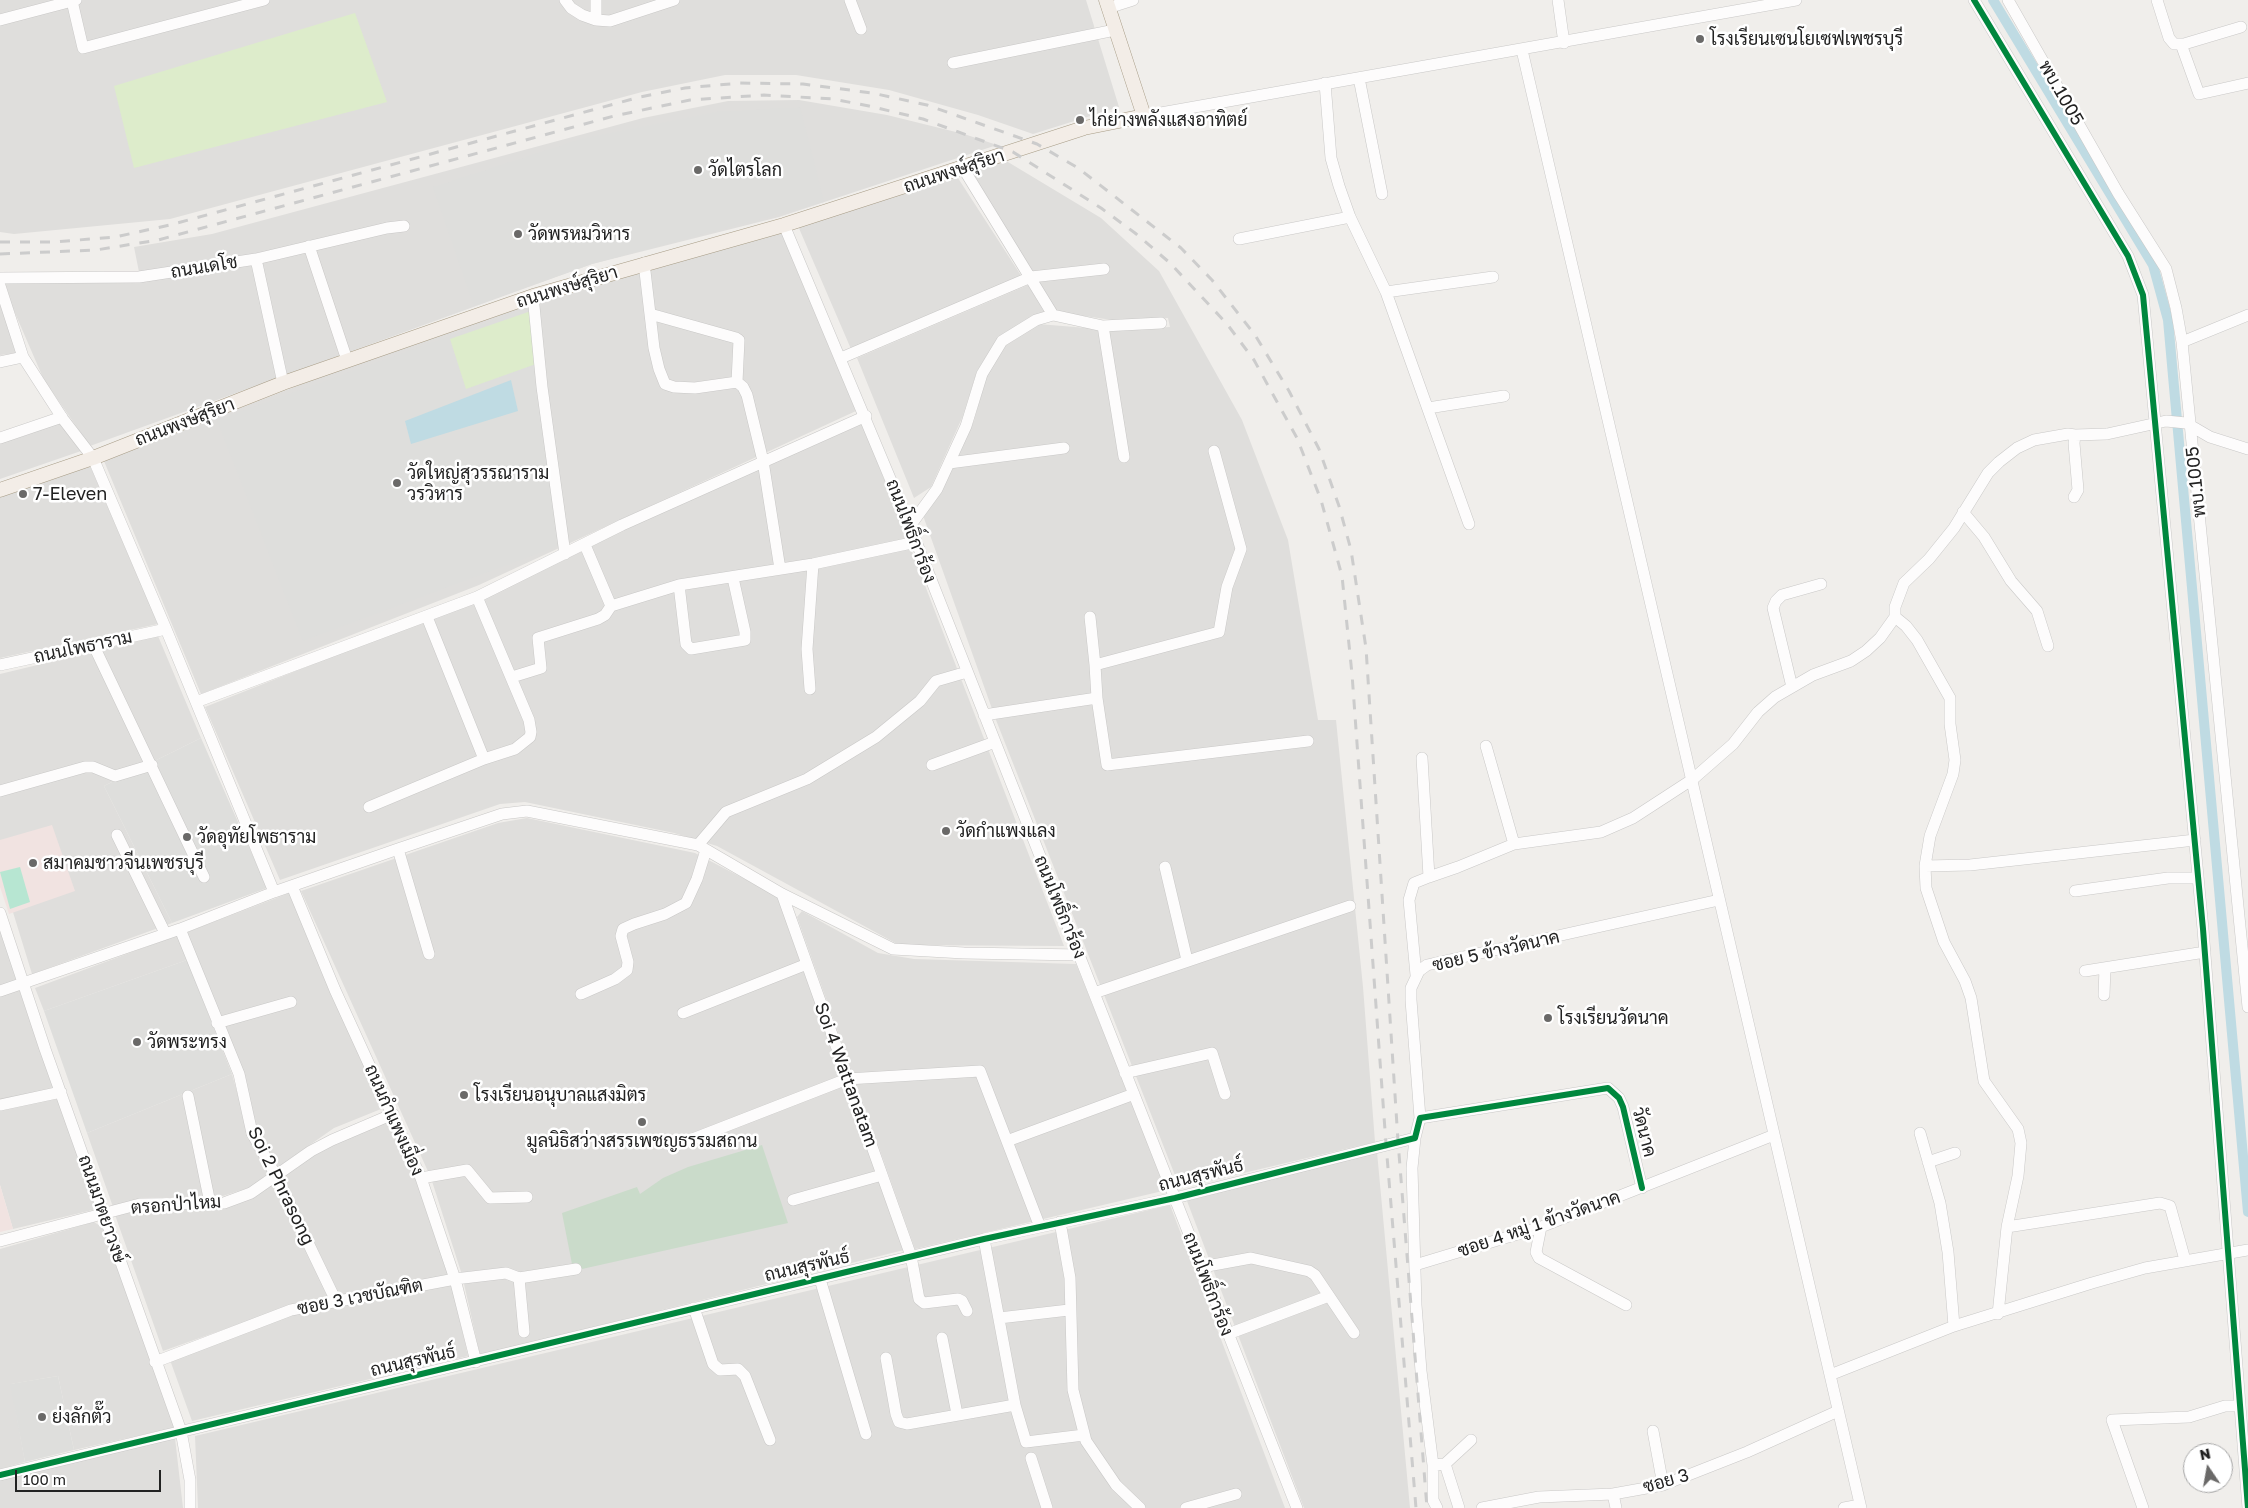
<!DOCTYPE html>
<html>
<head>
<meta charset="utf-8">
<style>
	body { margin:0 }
	#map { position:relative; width:2248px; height:1508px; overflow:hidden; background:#f0eeeb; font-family:"Golos Text",sans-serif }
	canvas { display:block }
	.north { position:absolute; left:2183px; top:1443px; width:50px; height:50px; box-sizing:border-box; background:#fff; border:1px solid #a7a7a7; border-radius:50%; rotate:348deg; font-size:14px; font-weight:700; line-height:20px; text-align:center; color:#222 }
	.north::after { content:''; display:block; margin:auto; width:18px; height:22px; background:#6a6968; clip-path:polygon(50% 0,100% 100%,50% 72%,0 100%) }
	.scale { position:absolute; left:15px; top:1470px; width:146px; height:22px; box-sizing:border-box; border:2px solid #222; border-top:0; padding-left:6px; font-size:15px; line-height:18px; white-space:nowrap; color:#222; -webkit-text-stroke:4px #fff; paint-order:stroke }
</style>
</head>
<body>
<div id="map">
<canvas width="2248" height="1508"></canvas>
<div class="north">N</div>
<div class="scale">100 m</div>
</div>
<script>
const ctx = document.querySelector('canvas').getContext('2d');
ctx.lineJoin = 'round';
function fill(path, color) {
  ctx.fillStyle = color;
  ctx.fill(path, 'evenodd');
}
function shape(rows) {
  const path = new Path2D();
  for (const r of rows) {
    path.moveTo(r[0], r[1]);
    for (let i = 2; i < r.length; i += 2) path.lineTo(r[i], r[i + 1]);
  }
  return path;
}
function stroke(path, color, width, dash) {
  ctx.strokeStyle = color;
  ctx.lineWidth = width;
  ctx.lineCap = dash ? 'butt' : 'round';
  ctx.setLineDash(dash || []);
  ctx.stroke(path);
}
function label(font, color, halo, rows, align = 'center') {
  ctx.font = font + ' "Golos Text",Sarabun,sans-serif';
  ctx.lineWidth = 5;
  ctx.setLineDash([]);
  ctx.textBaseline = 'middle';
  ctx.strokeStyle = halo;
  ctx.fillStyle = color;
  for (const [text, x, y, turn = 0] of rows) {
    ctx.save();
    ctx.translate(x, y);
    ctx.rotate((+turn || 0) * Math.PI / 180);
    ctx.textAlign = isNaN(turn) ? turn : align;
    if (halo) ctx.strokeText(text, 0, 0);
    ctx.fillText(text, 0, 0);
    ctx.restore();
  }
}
const residential = shape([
	[0,0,1086,0,1119,107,1033,134,978,115,889,90,796,75,725,75,642,92,170,219,14,234,0,232],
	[799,100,887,115,964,134,997,145,779,217,592,264,90,446,44,380,2,283,141,282,134,247,212,234,643,118,728,101],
	[1003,159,1101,218,1159,271,1242,420,1288,540,1318,720,1336,720,1363,987,1375,1142,1180,1188,996,720,920,507,959,452,974,421,987,374,1006,344,1038,324,1112,330,1170,327,1168,318,1112,320,1057,312,969,169],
	[956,175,1022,277,851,349,798,226],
	[781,231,856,411,479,585,201,694,104,461,320,377,540,299],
	[1028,285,1044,312,998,339,977,371,962,418,931,487,914,498,857,358],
	[0,302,17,353,0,355],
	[61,422,81,451,0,479,0,440],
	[862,422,1064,946,899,945,717,846,674,833,525,802,500,804,280,880,205,707,425,620],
	[90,466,158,624,0,658,0,497],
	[158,636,201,738,104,786,172,923,32,974,0,870,0,674],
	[527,818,695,853,779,897,904,1250,480,1355,462,1275,431,1178,301,891,498,823],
	[292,892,386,1107,334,1128,277,1168,256,1131,185,933],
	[802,911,878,953,914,959,1076,964,1167,1190,915,1249,797,917],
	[0,921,97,1209,13,1229,0,1185],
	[178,935,187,960,44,1011,35,988],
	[232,1074,249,1135,270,1172,251,1187,223,1196,140,1198,113,1207,87,1133],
	[389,1118,419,1185,449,1275,337,1296,281,1178,313,1155],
	[1377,1152,1410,1508,1304,1508,1187,1201],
	[276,1181,330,1298,290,1306,163,1351,114,1212,140,1206,224,1205],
	[1170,1205,1285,1508,198,1508,195,1436],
	[94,1222,105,1229,177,1427,74,1450,58,1376,11,1384,25,1462,0,1469,0,1249],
	[451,1283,468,1356,192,1421,170,1360,292,1315],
	[175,1438,183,1508,0,1508,0,1480]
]);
const commercial = shape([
	[52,825,75,891,9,914,0,887,0,840],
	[0,1185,13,1229,0,1232]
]);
const religious = shape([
	[800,107,824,202,592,264,474,306,433,187,581,139,716,112],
	[533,306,561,545,303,641,217,420],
	[201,738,267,888,172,923,104,786],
	[187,960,232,1074,87,1133,44,1011],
	[58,1376,74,1450,25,1462,10,1384]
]);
const grass = shape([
	[355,13,387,102,134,168,114,86],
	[531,311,536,364,466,389,450,339]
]);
const cemetery = shape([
	[762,1145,788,1223,582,1269,572,1264,562,1213,637,1187,640,1194,663,1178,688,1167]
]);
const pitch = shape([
	[20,867,30,902,10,909,0,872]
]);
const water = shape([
	[511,380,518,411,411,444,405,421]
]);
const canal = shape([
	[1993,0,2153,265,2168,320,2248,1212]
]);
const minor = shape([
	[565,0,571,8,582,15,596,20,610,21,674,0],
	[596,0,596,20],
	[850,0,861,29],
	[1558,0,1564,43],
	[1974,0,2128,256,2143,295,2203,929,2248,1508],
	[2008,0,2118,193,2166,269,2176,308,2182,342,2248,1007],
	[2157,0,2169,38,2174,44,2184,44,2241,27],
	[72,1,83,48,264,0],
	[1108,8,1133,0],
	[0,20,76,0],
	[2181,44,2199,94,2248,83],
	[1522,50,1861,1508],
	[953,63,1115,30],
	[1359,78,1382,194],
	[1325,83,1331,158,1339,186,1350,217,1386,292,1469,524],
	[1144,116,1796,0],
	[963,168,1053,315],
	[784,225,910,526,1297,1508],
	[1239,239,1350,217],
	[309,246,347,360],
	[256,259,283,383],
	[644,263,654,348,659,369,665,384,674,387,695,388,737,382,743,387,747,395,763,461,780,569],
	[0,278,139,277,256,259,387,228,404,226],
	[0,286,23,357,63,419,93,458,166,629,274,892],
	[1386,292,1493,277],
	[533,296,542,387,565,554],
	[650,314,736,338,739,340,737,382],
	[1103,326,1124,457],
	[2182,342,2248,315],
	[841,358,1031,277,1104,269],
	[0,362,23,357],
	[1428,408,1504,396],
	[0,438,62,417],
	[949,463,1064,448],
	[2074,497,2078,490,2074,443,2075,435,2107,434,2166,421,2186,423,2210,437,2248,449],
	[1963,512,1984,537,2011,581,2037,611,2048,646],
	[910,526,937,489,966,426,982,374,1002,341,1036,320,1053,315,1103,326,1161,323],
	[585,545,611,606,679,585,813,564,916,542],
	[679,585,686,644,691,649,745,640,745,632,733,578],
	[427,617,484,759],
	[1090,617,1095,665],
	[1895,617,1906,626,1917,640,1950,698,1950,724,1955,760,1953,774,1930,836,1925,866,1926,888,1944,942,1965,981,1971,998,1984,1081,2018,1129,2021,1143,2018,1176,2007,1227,1998,1314],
	[93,644,204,877],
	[0,665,166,629],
	[512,677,541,668,538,638,598,619,605,615,611,606],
	[1792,687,1773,608,1776,601,1782,595,1821,584],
	[810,689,807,649,813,564],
	[1097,698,1095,665,1219,632,1227,587,1241,549,1214,451],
	[196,702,477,597,622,525,866,416],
	[984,715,1097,698,1107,765,1308,741],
	[1486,746,1514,844],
	[1422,758,1429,877,1458,867,1514,844,1601,832,1633,818,1693,779,1733,744,1758,712,1775,697,1813,675,1851,661,1866,651,1880,638,1895,617,1895,607,1904,583,1929,559,1954,528,1988,473,1999,462,2017,448,2034,440,2068,434,2075,435],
	[932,765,995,742],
	[0,791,85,767,93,767,115,776,152,765],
	[369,807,484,759,515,749,530,737,531,732,529,720,477,597],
	[117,835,165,933],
	[698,845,726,812,807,779,876,737,920,701,936,681,967,672],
	[398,849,429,954],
	[1925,866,1970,865,2195,840],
	[1165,867,1187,960],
	[292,886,335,990,421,1178,455,1279,476,1362],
	[2075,891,2168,878,2198,878],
	[782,894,911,1256,919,1299,924,1303,958,1299,962,1301,967,1311],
	[0,913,45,1049,181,1431,190,1480,190,1508],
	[180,929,239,1074,252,1133,276,1176,336,1301],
	[2085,971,2205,952],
	[1416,975,1409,900,1414,883,1429,877],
	[0,991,180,929,274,892,398,849,502,814,527,811,698,845,782,894,893,949,964,953,1080,955],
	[1094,993,1350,906],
	[581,994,615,979,627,970,628,962,621,936,623,929,634,924,665,914,686,903,697,879,706,850],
	[2104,995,2105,968],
	[683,1013,807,964],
	[217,1023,291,1002],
	[1125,1073,1212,1053,1225,1094],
	[188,1096,210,1203],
	[0,1105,61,1092],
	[1420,1118,1411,1000,1411,988,1419,971,1427,965,1719,900],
	[1920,1133,1940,1203,1948,1252,1954,1326],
	[1415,1138,1412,1168,1416,1305,1421,1371,1433,1465,1433,1500,1437,1508],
	[1007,1141,1134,1094],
	[672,1147,847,1079,980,1071,1040,1227],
	[1928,1162,1955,1153],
	[421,1178,467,1170,490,1198,527,1197],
	[793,1200,882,1175],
	[1060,1222,1070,1278,1073,1390,1086,1441,1116,1485,1140,1508],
	[1541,1227,1536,1252,1539,1258,1626,1305],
	[2007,1227,2160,1203,2170,1206,2185,1260],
	[984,1239,1015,1405,1026,1442,1084,1435],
	[0,1241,140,1204,224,1203,251,1193,311,1151,332,1140,393,1114],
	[1415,1265,1541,1227,1774,1135],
	[1202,1267,1251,1258,1309,1271,1315,1275,1354,1333],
	[519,1278,576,1269],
	[820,1279,866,1434],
	[694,1308,713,1364,720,1370,738,1369,745,1376,770,1440],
	[999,1318,1069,1310],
	[1228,1334,1329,1296],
	[942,1338,957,1414],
	[886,1358,896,1414,899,1422,907,1424,1015,1405],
	[155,1362,291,1310,455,1279,506,1273,519,1278,524,1332],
	[1830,1375,1954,1326,2092,1283,2145,1268,2248,1250],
	[1653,1431,1663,1485],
	[1031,1458,1047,1508],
	[1445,1464,1471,1440],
	[1433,1465,1445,1464,1459,1508],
	[0,1475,984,1239,1175,1198,1415,1138,1420,1118,1608,1088,1619,1098,1623,1107,1642,1188],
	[1613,1494,1616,1508],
	[1186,1508,1236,1494],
	[1482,1508,1539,1497,1613,1494,1663,1485,1747,1452,1838,1411],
	[1844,1508,1860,1505],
	[2143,1508,2112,1420,2189,1417,2225,1406,2240,1406]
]);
const major = shape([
	[0,490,93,458,283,383,533,296,784,225,1084,128,1144,116,1106,0]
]);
const rail = shape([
	[0,242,54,242,115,237,170,225,640,97,685,88,740,83,803,84,872,93,927,105,1037,144,1078,168,1181,248,1212,280,1255,335,1289,391,1319,449,1339,506,1351,550,1366,648,1398,1141,1427,1508],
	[0,254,96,250,158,240,614,116,690,100,764,95,833,99,869,106,923,119,1013,152,1101,208,1135,233,1170,263,1227,324,1254,360,1297,438,1321,500,1342,576,1352,674,1386,1144,1416,1508]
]);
const cycleway = shape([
	[1974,0,2128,256,2143,295,2203,929,2248,1508],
	[0,1475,984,1239,1175,1198,1415,1138,1420,1118,1608,1088,1619,1098,1623,1107,1642,1188]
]);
const markers = [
	[1700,39,5,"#6a6968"],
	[1080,120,5,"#6a6968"],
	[698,170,5,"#6a6968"],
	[518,234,5,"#6a6968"],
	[397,483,5,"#6a6968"],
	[23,494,5,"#6a6968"],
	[946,831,5,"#6a6968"],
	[187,837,5,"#6a6968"],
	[33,863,5,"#6a6968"],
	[1548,1018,5,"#6a6968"],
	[137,1042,5,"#6a6968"],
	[464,1095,5,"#6a6968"],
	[642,1122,5,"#6a6968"],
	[42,1417,5,"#6a6968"]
];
const poiNames = [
	["โรงเรียนเซนโยเซฟเพชรบุรี",1710,39],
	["ไก่ย่างพลังแสงอาทิตย์",1090,120],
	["วัดไตรโลก",708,170],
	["วัดพรหมวิหาร",528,234],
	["วัดใหญ่สุวรรณาราม",407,473],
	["วรวิหาร",407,494],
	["7-Eleven",33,494],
	["วัดกำแพงแลง",956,831],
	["วัดอุทัยโพธาราม",197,837],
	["สมาคมชาวจีนเพชรบุรี",43,863],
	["โรงเรียนวัดนาค",1558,1018],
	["วัดพระทรง",147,1042],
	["โรงเรียนอนุบาลแสงมิตร",474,1095],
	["มูลนิธิสว่างสรรเพชญธรรมสถาน",642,1141,"center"],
	["ย่งลักตั๊ว",52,1417]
];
const streetNames = [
	["พบ.1005",2061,93,60],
	["ถนนพงษ์สุริยา",954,171,-18],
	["ถนนเดโช",204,267,-9],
	["ถนนพงษ์สุริยา",567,287,-17],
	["ถนนพงษ์สุริยา",185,422,-21],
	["พบ.1005",2196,482,-96],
	["ถนนโพธิ์การ้อง",911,531,69],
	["ถนนโพธาราม",83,647,-12],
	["ถนนโพธิ์การ้อง",1060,907,68],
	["ซอย 5 ข้างวัดนาค",1496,951,-13],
	["Soi 4 Wattanatam",846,1075,70],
	["ถนนกำแพงเมี่อง",394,1120,66],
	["วัดนาค",1644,1132,76],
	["ถนนสุรพันธ์",1201,1175,-14],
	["Soi 2 Phrasong",281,1186,64],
	["ตรอกป่าไหม",176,1205,-4],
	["ถนนมาตยาวงษ์",102,1209,71],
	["ซอย 4 หมู่ 1 ข้างวัดนาค",1539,1224,-19],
	["ถนนสุรพันธ์",807,1266,-13],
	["ถนนโพธิ์การ้อง",1208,1284,69],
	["ซอย 3 เวชบัณฑิต",360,1297,-11],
	["ถนนสุรพันธ์",413,1361,-13],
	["ซอย 3",1666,1481,-16]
];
fill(residential, '#dfdedc');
fill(commercial, '#f1e3e1');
fill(religious, '#dededc');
fill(grass, '#ddeccb');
fill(cemetery, '#cadbca');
fill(pitch, '#b7e6d2');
fill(water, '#bfdbe3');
stroke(canal, '#bfdbe3', 10);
stroke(minor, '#c9c8c7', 12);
stroke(major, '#a79c86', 15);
stroke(minor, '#fdfcfc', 11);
stroke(major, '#f3ede7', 14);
stroke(rail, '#ccc', 3, [10, 10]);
stroke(cycleway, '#00873e', 6);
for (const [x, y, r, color] of markers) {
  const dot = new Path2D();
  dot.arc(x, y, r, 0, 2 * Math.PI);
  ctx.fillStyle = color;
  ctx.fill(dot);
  stroke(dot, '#fff', 2);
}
label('18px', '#222', '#fff', poiNames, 'left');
label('18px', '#222', '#fff', streetNames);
</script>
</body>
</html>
